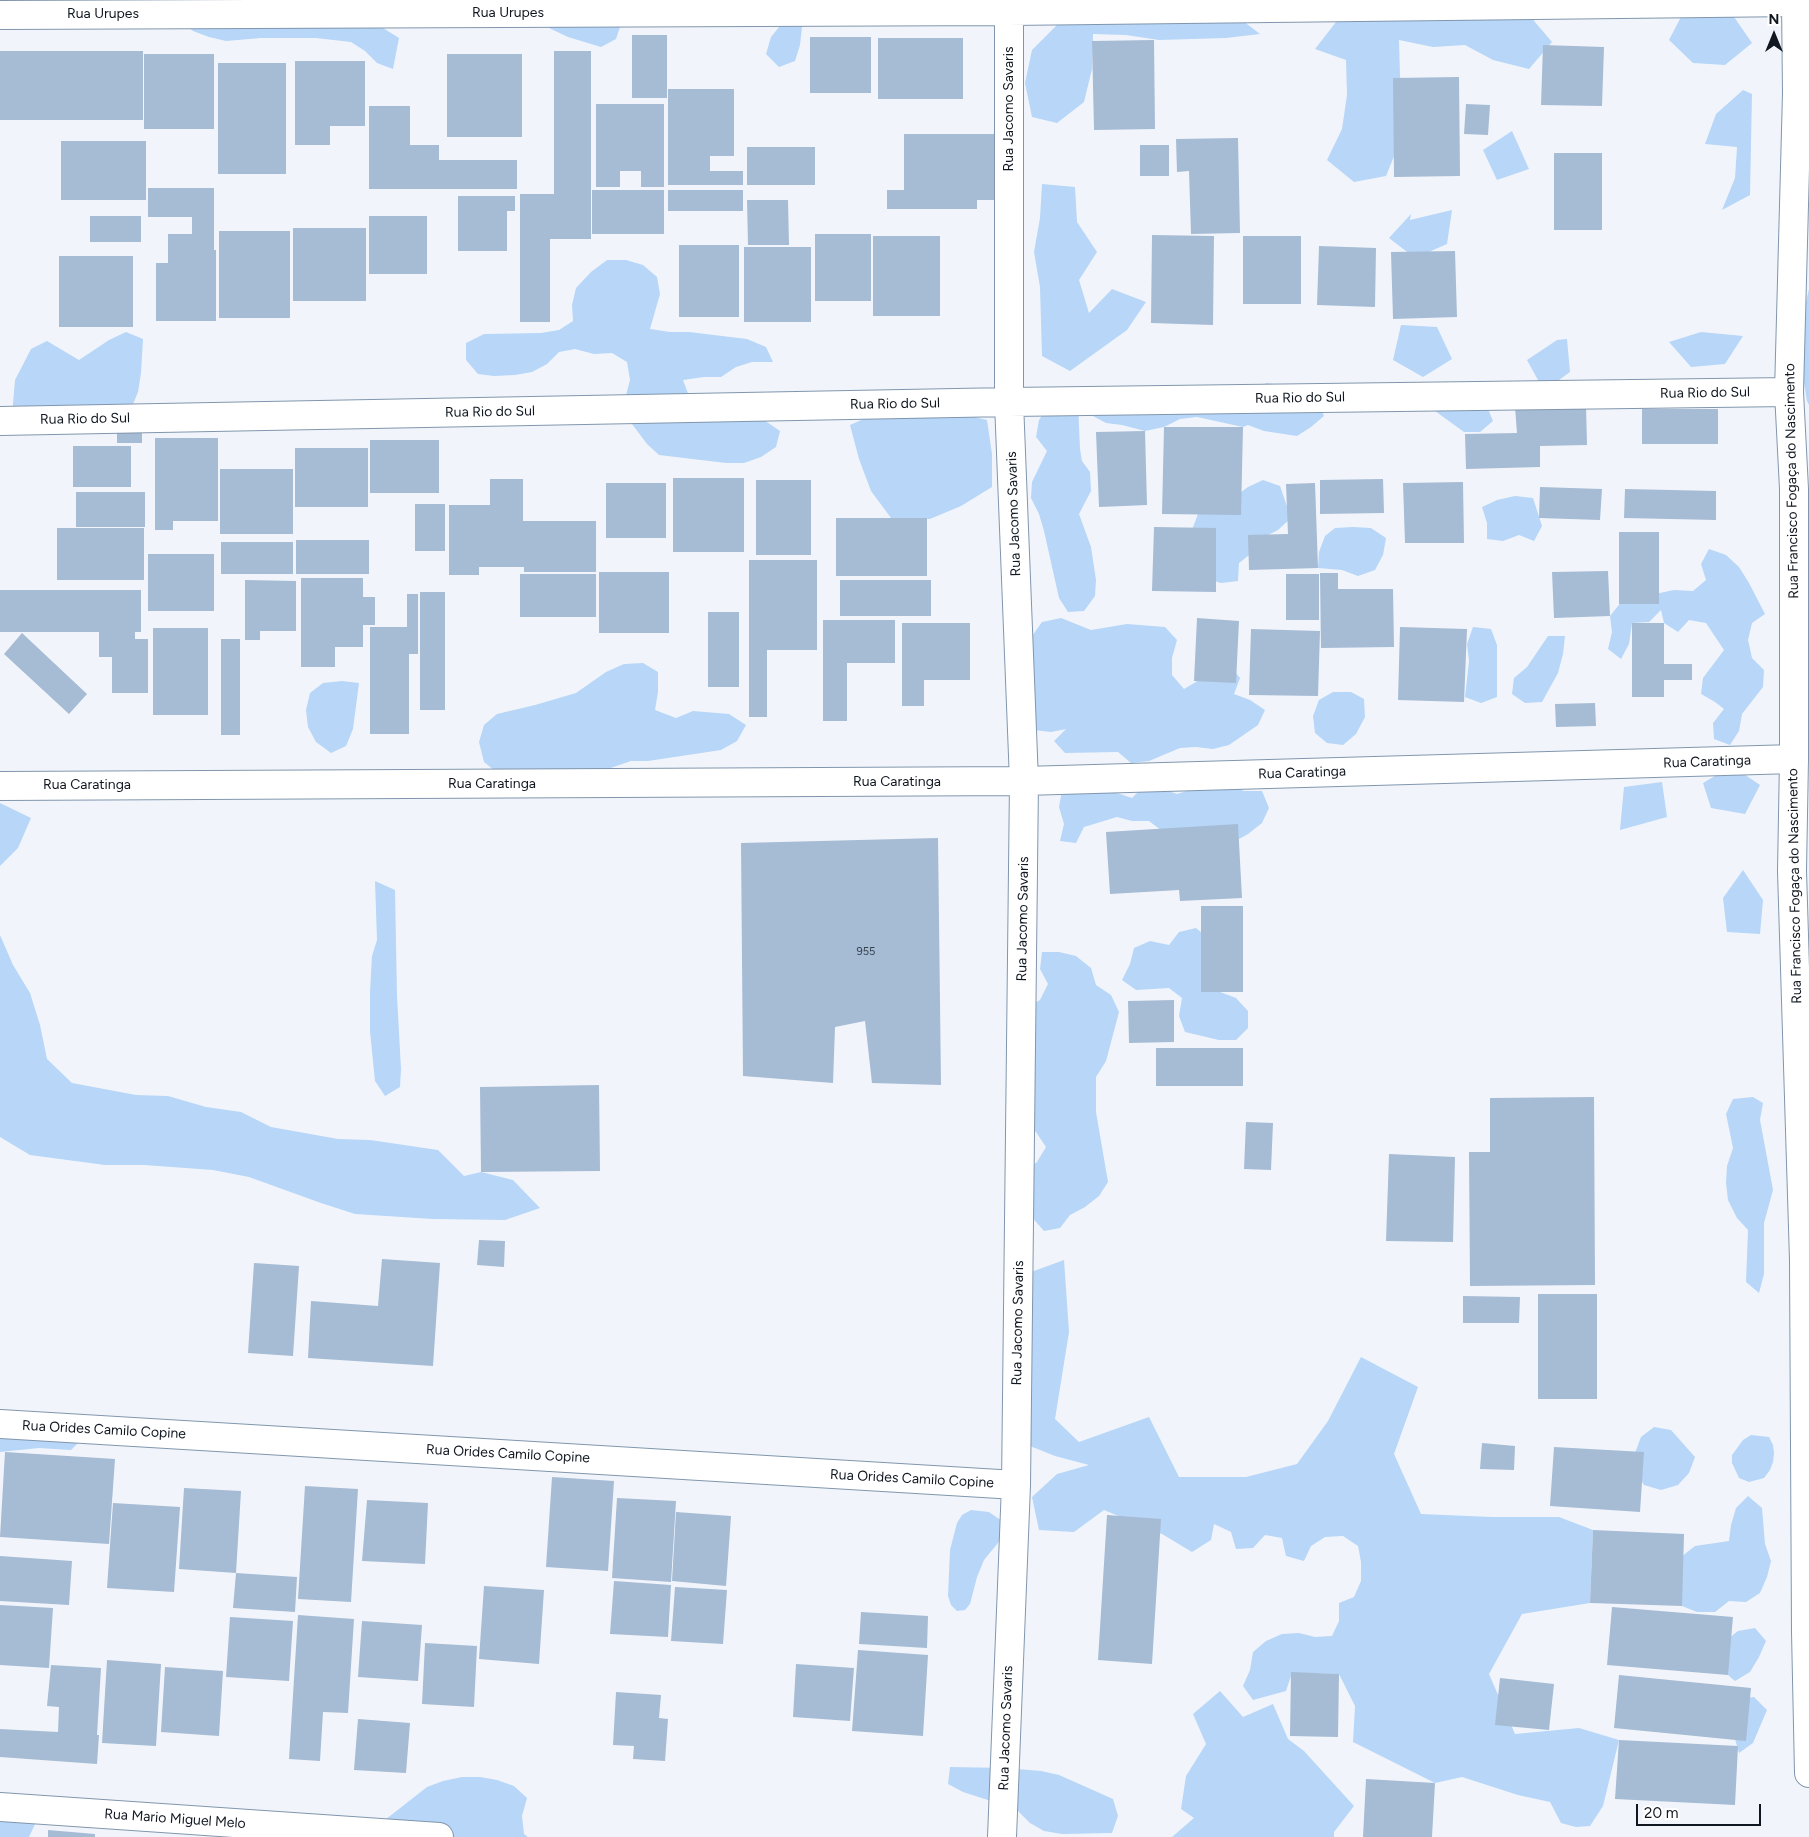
<!DOCTYPE html>
<html>
<head>
<meta charset="utf-8">
<style>
	body { margin:0 }
	#map { position:relative; width:1809px; height:1837px; overflow:hidden; background:#f1f5fb; font-family:Figtree,sans-serif }
	canvas { display:block }
	.north { position:absolute; left:1749px; top:10px; width:50px; height:50px; -webkit-text-stroke:4px #fff; paint-order:stroke; rotate:0deg; font-size:14px; font-weight:700; line-height:20px; text-align:center; color:#101720 }
	.north::after { content:''; display:block; margin:auto; width:18px; height:22px; background:#101720; clip-path:polygon(50% 0,100% 100%,50% 72%,0 100%) }
	.scale { position:absolute; left:1636px; top:1804px; width:125px; height:22px; box-sizing:border-box; border:2px solid #101720; border-top:0; padding-left:6px; font-size:15px; line-height:18px; white-space:nowrap; color:#101720; -webkit-text-stroke:4px #fff; paint-order:stroke }
</style>
</head>
<body>
<div id="map">
<canvas width="1809" height="1837"></canvas>
<div class="north">N</div>
<div class="scale">20 m</div>
</div>
<script>
const ctx = document.querySelector('canvas').getContext('2d');
ctx.lineJoin = 'round';
function fill(path, color) {
  ctx.fillStyle = color;
  ctx.fill(path, 'evenodd');
}
function shape(rows) {
  const path = new Path2D();
  for (const r of rows) {
    path.moveTo(r[0], r[1]);
    for (let i = 2; i < r.length; i += 2) path.lineTo(r[i], r[i + 1]);
  }
  return path;
}
function stroke(path, color, width, dash) {
  ctx.strokeStyle = color;
  ctx.lineWidth = width;
  ctx.lineCap = dash ? 'butt' : 'round';
  ctx.setLineDash(dash || []);
  ctx.stroke(path);
}
function label(font, color, halo, rows, align = 'center') {
  ctx.font = font + ' Figtree,sans-serif';
  ctx.lineWidth = 4.5;
  ctx.setLineDash([]);
  ctx.textBaseline = 'middle';
  ctx.strokeStyle = halo;
  ctx.fillStyle = color;
  for (const [text, x, y, turn = 0] of rows) {
    ctx.save();
    ctx.translate(x, y);
    ctx.rotate((+turn || 0) * Math.PI / 180);
    ctx.textAlign = isNaN(turn) ? turn : align;
    if (halo) ctx.strokeText(text, 0, 0);
    ctx.fillText(text, 0, 0);
    ctx.restore();
  }
}
const green = shape([
	[164,0,204,0,214,5,367,22,383,28,399,38,393,69,377,63,365,51,351,42,316,38,261,38,226,41,209,37,193,31,178,20,166,7],
	[1351,10,1421,20,1495,20,1529,15,1552,42,1529,69,1493,60,1465,45,1433,47,1399,40,1401,110,1399,144,1386,176,1354,182,1327,160,1342,129,1347,95,1346,60,1315,49,1336,22],
	[810,11,802,27,800,45,795,61,779,67,766,54,771,37,783,22],
	[1230,11,1260,34,1226,38,1159,40,1126,35,1093,34,1092,69,1084,102,1057,123,1032,117,1025,83,1032,50,1057,25,1091,15],
	[1684,11,1732,14,1752,43,1725,65,1693,63,1669,40],
	[537,19,622,21,616,39,601,47,568,37,551,29],
	[1743,90,1752,94,1750,195,1722,210,1735,178,1737,147,1705,144,1716,114],
	[1512,131,1529,169,1497,180,1483,150],
	[1042,184,1075,187,1077,222,1097,252,1079,280,1089,313,1112,289,1146,302,1127,330,1070,371,1042,356,1040,287,1034,252,1040,218],
	[1452,210,1447,244,1415,258,1389,238,1411,214,1410,220],
	[607,260,626,260,643,265,657,277,660,294,650,329,670,332,689,332,747,339,766,347,773,362,752,362,736,367,721,377,704,377,683,380,689,396,761,418,780,431,776,447,761,457,744,463,726,463,659,455,647,444,626,416,625,399,630,380,627,362,612,353,594,354,575,349,559,352,547,364,532,372,515,375,494,376,478,374,466,360,466,343,484,334,541,333,559,330,573,321,572,305,576,288,591,272],
	[1809,289,1809,405,1807,401,1801,365,1804,311],
	[1401,325,1437,327,1452,359,1423,377,1393,360],
	[126,332,143,339,141,373,138,392,131,409,12,415,15,380,31,349,47,341,79,360,109,340],
	[1701,332,1743,336,1725,364,1691,367,1669,342],
	[1567,339,1570,372,1544,391,1527,360,1557,340],
	[1266,383,1283,385,1317,399,1324,416,1311,427,1297,436,1264,431,1248,425,1243,427,1197,417,1180,419,1164,427,1145,431,1122,425,1106,423,1091,415,1094,399,1251,393],
	[1443,396,1486,404,1493,421,1480,432,1464,432,1435,411],
	[1078,403,1080,449,1082,461,1090,472,1091,491,1079,514,1091,547,1096,580,1095,596,1084,611,1068,612,1059,598,1044,531,1039,514,1031,498,1032,482,1047,451,1036,437,1039,420,1049,405],
	[882,411,953,412,987,420,992,454,992,487,961,506,930,519,891,518,871,491,859,459,850,425],
	[1263,480,1280,486,1291,518,1278,530,1262,538,1253,552,1239,563,1238,581,1221,583,1204,578,1192,530,1198,514,1233,498,1248,487],
	[1515,496,1533,498,1542,526,1534,541,1519,535,1503,541,1487,539,1487,523,1482,507,1497,500],
	[1353,527,1371,528,1386,538,1383,555,1375,570,1358,576,1342,570,1318,568,1319,552,1325,536,1335,528],
	[1709,549,1726,555,1739,567,1749,583,1765,614,1752,623,1748,640,1752,658,1764,670,1763,687,1742,714,1739,731,1730,745,1714,739,1713,723,1724,709,1715,702,1701,694,1703,678,1724,650,1706,623,1689,620,1678,632,1664,623,1661,610,1649,622,1632,623,1629,644,1621,659,1608,649,1612,632,1610,616,1622,601,1674,590,1693,591,1706,580,1701,564],
	[1061,618,1091,630,1127,624,1165,627,1177,640,1172,658,1172,675,1184,689,1228,663,1240,678,1234,694,1250,700,1265,710,1258,725,1229,745,1213,749,1196,747,1180,748,1149,761,1131,763,1118,752,1065,753,1054,741,1066,729,1051,732,1034,730,1032,636,1042,622],
	[1473,627,1491,629,1497,645,1497,697,1481,703,1465,697,1469,661,1467,644],
	[1548,636,1565,636,1563,654,1558,673,1542,702,1525,703,1512,694,1514,678,1527,667],
	[643,663,658,672,658,692,655,710,676,718,693,711,729,714,746,725,737,741,721,750,648,761,631,761,593,774,500,775,484,762,479,742,484,725,497,714,535,705,576,693,606,672,624,664],
	[342,681,359,683,353,729,346,746,331,753,316,742,308,727,306,710,310,693,323,683],
	[1333,692,1351,692,1364,699,1365,717,1356,734,1343,745,1327,743,1315,733,1313,716,1319,700],
	[1732,766,1760,785,1745,814,1711,808,1703,783],
	[1662,782,1667,817,1620,830,1624,787],
	[1226,784,1244,791,1262,791,1269,808,1262,823,1248,834,1239,839,1223,841,1162,831,1149,821,1132,821,1117,817,1084,827,1076,843,1060,841,1064,824,1059,807,1062,790,1096,786,1132,798,1144,786,1160,788,1177,794,1193,789],
	[0,803,31,818,18,848,0,866],
	[1743,870,1763,900,1760,934,1727,932,1723,898],
	[375,881,395,890,397,996,401,1069,400,1087,385,1096,375,1081,370,1031,370,992,372,956,377,940],
	[1196,928,1207,937,1220,992,1236,998,1248,1011,1248,1028,1236,1040,1219,1040,1185,1032,1179,1016,1182,998,1169,988,1136,990,1122,980,1130,964,1134,948,1150,941,1169,945,1179,932],
	[0,935,13,965,30,993,40,1025,47,1059,72,1083,136,1095,168,1096,206,1107,241,1112,271,1127,338,1139,370,1140,438,1150,464,1176,481,1172,513,1180,540,1208,505,1220,433,1219,355,1214,321,1203,249,1177,213,1170,144,1165,105,1165,30,1155,0,1137],
	[1042,952,1059,952,1076,956,1091,968,1096,985,1111,995,1119,1012,1106,1061,1096,1077,1096,1112,1108,1182,1099,1196,1085,1207,1070,1215,1060,1228,1044,1231,1022,1206,1024,1172,1037,1162,1046,1147,1036,1132,1020,1125,1025,1008,1040,1000,1048,984,1040,969],
	[1753,1097,1763,1103,1760,1120,1773,1190,1764,1223,1764,1274,1759,1293,1746,1282,1748,1230,1737,1218,1728,1200,1726,1183,1727,1166,1733,1148,1726,1114,1733,1099],
	[1064,1260,1069,1332,1055,1419,1079,1442,1149,1417,1179,1477,1246,1477,1297,1464,1328,1421,1361,1357,1418,1387,1394,1454,1421,1514,1492,1517,1559,1517,1593,1530,1590,1603,1522,1614,1489,1674,1515,1734,1579,1728,1619,1740,1603,1806,1590,1826,1576,1827,1561,1823,1550,1802,1518,1795,1462,1777,1435,1783,1353,1742,1355,1706,1339,1674,1292,1673,1286,1691,1253,1700,1243,1686,1250,1670,1253,1652,1266,1641,1282,1634,1299,1633,1315,1637,1332,1636,1339,1621,1339,1603,1354,1597,1361,1581,1361,1562,1358,1546,1343,1536,1325,1537,1311,1546,1304,1561,1286,1556,1282,1538,1265,1535,1253,1548,1236,1549,1231,1532,1214,1524,1211,1540,1192,1552,1162,1534,1104,1510,1074,1532,1039,1530,1032,1497,1057,1474,1089,1465,1055,1456,1020,1442,1012,1279],
	[0,1417,79,1442,71,1450,39,1448,0,1452],
	[1654,1427,1671,1430,1695,1457,1689,1473,1678,1485,1661,1490,1644,1485,1635,1470,1635,1453,1641,1437],
	[1751,1435,1769,1437,1773,1445,1774,1453,1773,1462,1770,1470,1764,1478,1749,1482,1739,1478,1732,1463,1732,1455,1743,1440],
	[1748,1496,1762,1508,1765,1544,1771,1561,1767,1577,1760,1593,1746,1602,1729,1601,1715,1612,1697,1612,1682,1606,1671,1588,1681,1557,1695,1546,1729,1541,1731,1525,1736,1508],
	[971,1510,989,1512,1002,1521,1002,1538,984,1560,977,1577,970,1604,965,1610,957,1611,951,1605,948,1596,950,1550,957,1523,962,1515],
	[1755,1628,1766,1641,1759,1657,1750,1672,1735,1681,1728,1675,1723,1659,1724,1642,1738,1631],
	[1220,1691,1243,1717,1273,1704,1288,1739,1304,1751,1354,1806,1334,1832,1334,1837,1172,1837,1194,1818,1181,1809,1186,1776,1206,1744,1193,1714],
	[1754,1697,1767,1710,1753,1743,1739,1753,1733,1732,1737,1699],
	[950,1767,1006,1768,1041,1771,1059,1775,1113,1799,1118,1816,1112,1833,1062,1834,1044,1831,1030,1823,1016,1809,963,1792,948,1784],
	[462,1777,480,1777,497,1780,514,1786,527,1798,522,1816,524,1834,528,1837,367,1837,367,1834,427,1787,443,1781],
	[0,1802,36,1822,29,1837,0,1837]
]);
const building = shape([
	[632,35,667,35,667,98,632,98],
	[810,37,871,37,871,93,810,93],
	[878,38,963,38,963,99,878,99],
	[1154,40,1155,129,1094,130,1092,41],
	[1543,45,1604,47,1602,106,1541,105],
	[0,51,143,51,143,120,0,120],
	[554,51,591,51,591,239,550,239,550,322,520,322,520,194,554,194],
	[144,54,214,54,214,129,144,129],
	[447,54,522,54,522,137,447,137],
	[295,61,365,61,365,126,330,126,330,145,295,145],
	[218,63,286,63,286,174,218,174],
	[1459,77,1460,176,1394,177,1393,78],
	[668,89,734,89,734,156,710,156,710,171,743,171,743,185,668,185],
	[596,104,664,104,664,187,641,187,641,171,620,171,620,187,596,187],
	[1466,104,1490,105,1488,135,1464,134],
	[369,106,410,106,410,145,439,145,439,160,517,160,517,189,369,189],
	[904,134,1000,134,1000,200,977,200,977,209,887,209,887,190,904,190],
	[1238,138,1240,233,1191,234,1189,171,1177,172,1176,139],
	[61,141,146,141,146,200,61,200],
	[1140,145,1169,145,1169,176,1140,176],
	[747,147,815,147,815,185,747,185],
	[1554,153,1602,153,1602,230,1554,230],
	[148,188,214,188,214,250,216,250,216,321,156,321,156,263,168,263,168,234,192,234,192,217,148,217],
	[592,190,664,190,664,234,592,234],
	[668,190,743,190,743,211,668,211],
	[458,196,515,196,515,211,507,211,507,251,458,251],
	[747,200,788,200,789,245,748,245],
	[90,216,141,216,141,242,90,242],
	[369,216,427,216,427,274,369,274],
	[293,228,366,228,366,301,293,301],
	[219,231,290,231,290,318,219,318],
	[815,234,871,234,871,301,815,301],
	[1152,235,1214,236,1213,325,1151,323],
	[873,236,940,236,940,316,873,316],
	[1243,236,1301,236,1301,304,1243,304],
	[679,245,739,245,739,317,679,317],
	[1319,246,1376,248,1375,307,1317,305],
	[744,247,811,247,811,322,744,322],
	[1455,251,1457,317,1393,319,1391,252],
	[59,256,133,256,133,327,59,327],
	[1586,405,1587,445,1540,446,1540,467,1466,469,1465,434,1517,433,1515,407],
	[1642,409,1718,409,1718,444,1642,444],
	[117,424,142,424,142,443,117,443],
	[1164,427,1243,427,1241,515,1162,514],
	[1145,431,1147,505,1099,507,1096,432],
	[155,438,218,438,218,521,173,521,173,530,155,530],
	[370,440,439,440,439,493,370,493],
	[73,446,131,446,131,487,73,487],
	[295,448,368,448,368,507,295,507],
	[220,469,293,469,293,534,220,534],
	[673,478,744,478,744,552,673,552],
	[490,479,523,479,523,521,596,521,596,572,524,572,524,567,479,567,479,575,449,575,449,505,490,505],
	[1383,479,1384,513,1320,514,1320,480],
	[756,480,811,480,811,555,756,555],
	[1463,482,1464,543,1405,543,1403,483],
	[606,483,666,483,666,538,606,538],
	[1315,483,1318,568,1249,570,1248,535,1288,534,1286,484],
	[1540,487,1602,489,1600,520,1539,518],
	[1625,489,1716,491,1716,520,1624,518],
	[76,492,145,492,145,527,76,527],
	[415,504,445,504,445,551,415,551],
	[836,518,927,518,927,576,836,576],
	[1154,527,1216,528,1216,592,1152,591],
	[57,528,144,528,144,580,57,580],
	[1619,532,1659,532,1659,604,1619,604],
	[296,540,369,540,369,574,296,574],
	[221,542,293,542,293,574,221,574],
	[148,554,214,554,214,611,148,611],
	[749,560,817,560,817,650,767,650,767,717,749,717],
	[1608,571,1610,616,1554,618,1552,572],
	[599,572,669,572,669,633,599,633],
	[1320,573,1338,573,1338,589,1393,589,1394,647,1321,648],
	[520,574,596,574,596,617,520,617],
	[1286,574,1319,574,1319,620,1286,620],
	[301,578,363,578,363,597,375,597,375,625,363,625,363,647,335,647,335,667,301,667],
	[245,580,296,581,296,631,260,631,260,640,245,640],
	[840,580,931,580,931,616,840,616],
	[0,590,141,590,141,632,135,632,135,639,148,639,148,693,112,693,112,657,99,657,99,632,0,632],
	[420,592,445,592,445,710,420,710],
	[407,594,418,594,418,654,409,654,409,734,370,734,370,627,407,627],
	[708,612,739,612,739,687,708,687],
	[1197,618,1239,621,1236,683,1194,681],
	[823,620,895,620,895,663,847,663,847,721,823,721],
	[902,623,970,623,970,680,924,680,924,706,902,706],
	[1632,623,1664,623,1664,664,1692,664,1692,680,1664,680,1664,697,1632,697],
	[1400,627,1467,629,1464,702,1398,700],
	[153,628,208,628,208,715,153,715],
	[1251,629,1320,631,1318,696,1249,695],
	[22,633,87,694,69,714,4,654],
	[221,639,240,639,240,735,221,735],
	[1595,703,1596,726,1556,727,1555,704],
	[1238,824,1242,898,1180,901,1179,890,1110,894,1106,832],
	[938,838,941,1085,872,1083,865,1021,835,1027,833,1083,743,1076,741,843],
	[1201,906,1243,906,1243,992,1201,992],
	[1174,1000,1174,1042,1129,1043,1128,1001],
	[1156,1048,1243,1048,1243,1086,1156,1086],
	[599,1085,600,1171,481,1172,480,1087],
	[1594,1097,1595,1285,1470,1286,1469,1152,1490,1152,1490,1098],
	[1246,1122,1273,1123,1271,1170,1244,1169],
	[1389,1154,1455,1157,1453,1242,1386,1241],
	[479,1240,505,1241,504,1267,477,1265],
	[382,1259,440,1263,433,1366,308,1358,311,1301,378,1306],
	[254,1263,299,1266,293,1356,248,1353],
	[1538,1294,1597,1294,1597,1399,1538,1399],
	[1463,1296,1520,1297,1519,1323,1463,1323],
	[1482,1443,1515,1446,1514,1470,1480,1469],
	[1554,1447,1644,1452,1640,1512,1550,1506],
	[5,1452,115,1459,109,1544,0,1537],
	[552,1477,614,1481,608,1571,546,1567],
	[305,1486,358,1489,351,1602,298,1599],
	[184,1488,241,1491,236,1573,297,1577,295,1612,233,1608,236,1573,179,1569],
	[617,1498,676,1501,671,1582,612,1578],
	[367,1500,428,1503,425,1564,362,1561],
	[113,1503,180,1507,174,1592,107,1588],
	[676,1512,731,1516,726,1586,672,1581],
	[1107,1515,1161,1519,1152,1664,1098,1660],
	[1593,1530,1684,1534,1682,1606,1590,1603],
	[0,1556,72,1561,69,1605,0,1601],
	[614,1581,671,1585,668,1637,610,1634],
	[484,1586,544,1590,539,1664,479,1659],
	[675,1587,727,1590,723,1644,671,1641],
	[0,1605,53,1608,49,1668,0,1665],
	[1612,1607,1733,1617,1728,1675,1607,1665],
	[861,1612,928,1616,927,1648,859,1644],
	[298,1615,354,1619,348,1713,323,1712,320,1761,289,1759],
	[230,1617,293,1621,289,1681,226,1677],
	[362,1621,422,1625,418,1681,358,1677],
	[425,1643,477,1646,474,1707,422,1704],
	[858,1650,928,1655,923,1736,852,1731],
	[107,1660,161,1664,156,1746,102,1743],
	[796,1664,854,1668,850,1721,793,1717],
	[51,1665,101,1668,97,1735,99,1735,97,1764,0,1757,0,1729,58,1732,59,1707,47,1706],
	[165,1667,223,1671,219,1736,161,1732],
	[1291,1672,1339,1674,1338,1737,1290,1736],
	[1619,1675,1751,1688,1746,1741,1614,1728],
	[1500,1678,1554,1684,1549,1730,1495,1725],
	[616,1692,661,1695,659,1718,668,1719,665,1761,633,1759,634,1746,613,1745],
	[358,1719,410,1723,406,1773,354,1770],
	[1619,1740,1738,1746,1735,1805,1615,1799],
	[1366,1779,1435,1783,1432,1837,1363,1837],
	[48,1830,95,1834,95,1837,48,1837]
]);
const minor = shape([
	[1796,0,1797,93,1789,392,1794,489,1794,759,1792,871,1804,1260,1806,1632,1809,1773],
	[0,15,1009,11,1796,2],
	[0,421,1009,402,1789,392],
	[0,786,1024,781,1794,759],
	[0,1424,1016,1485],
	[0,1807,439,1837],
	[1002,1837,1016,1485,1024,781,1009,402,1009,0]
]);
const numberNames = [
	["955",866,952]
];
const streetNames = [
	["Rua Urupes",508,13],
	["Rua Urupes",103,14],
	["Rua Jacomo Savaris",1009,109,-90],
	["Rua Rio do Sul",1705,393,-1],
	["Rua Rio do Sul",1300,398,-1],
	["Rua Rio do Sul",895,404,-1],
	["Rua Rio do Sul",490,412,-1],
	["Rua Rio do Sul",85,419,-1],
	["Rua Francisco Fogaça do Nascimento",1792,481,-91],
	["Rua Jacomo Savaris",1014,514,-92],
	["Rua Caratinga",1707,762,-2],
	["Rua Caratinga",1302,773,-2],
	["Rua Caratinga",897,782],
	["Rua Caratinga",492,784],
	["Rua Caratinga",87,785],
	["Rua Francisco Fogaça do Nascimento",1795,886,-91],
	["Rua Jacomo Savaris",1023,919,-89],
	["Rua Jacomo Savaris",1018,1323,-89],
	["Rua Orides Camilo Copine",104,1430,3],
	["Rua Orides Camilo Copine",508,1454,3],
	["Rua Orides Camilo Copine",912,1479,3],
	["Rua Jacomo Savaris",1006,1728,-88],
	["Rua Mario Miguel Melo",175,1819,4]
];
fill(green, '#b7d6f8');
fill(building, '#a6bbd4');
stroke(minor, '#8196ad', 30);
stroke(minor, '#fff', 28);
label('11px', '#36404d', null, numberNames);
label('14px', '#101720', '#fff', streetNames);
</script>
</body>
</html>
